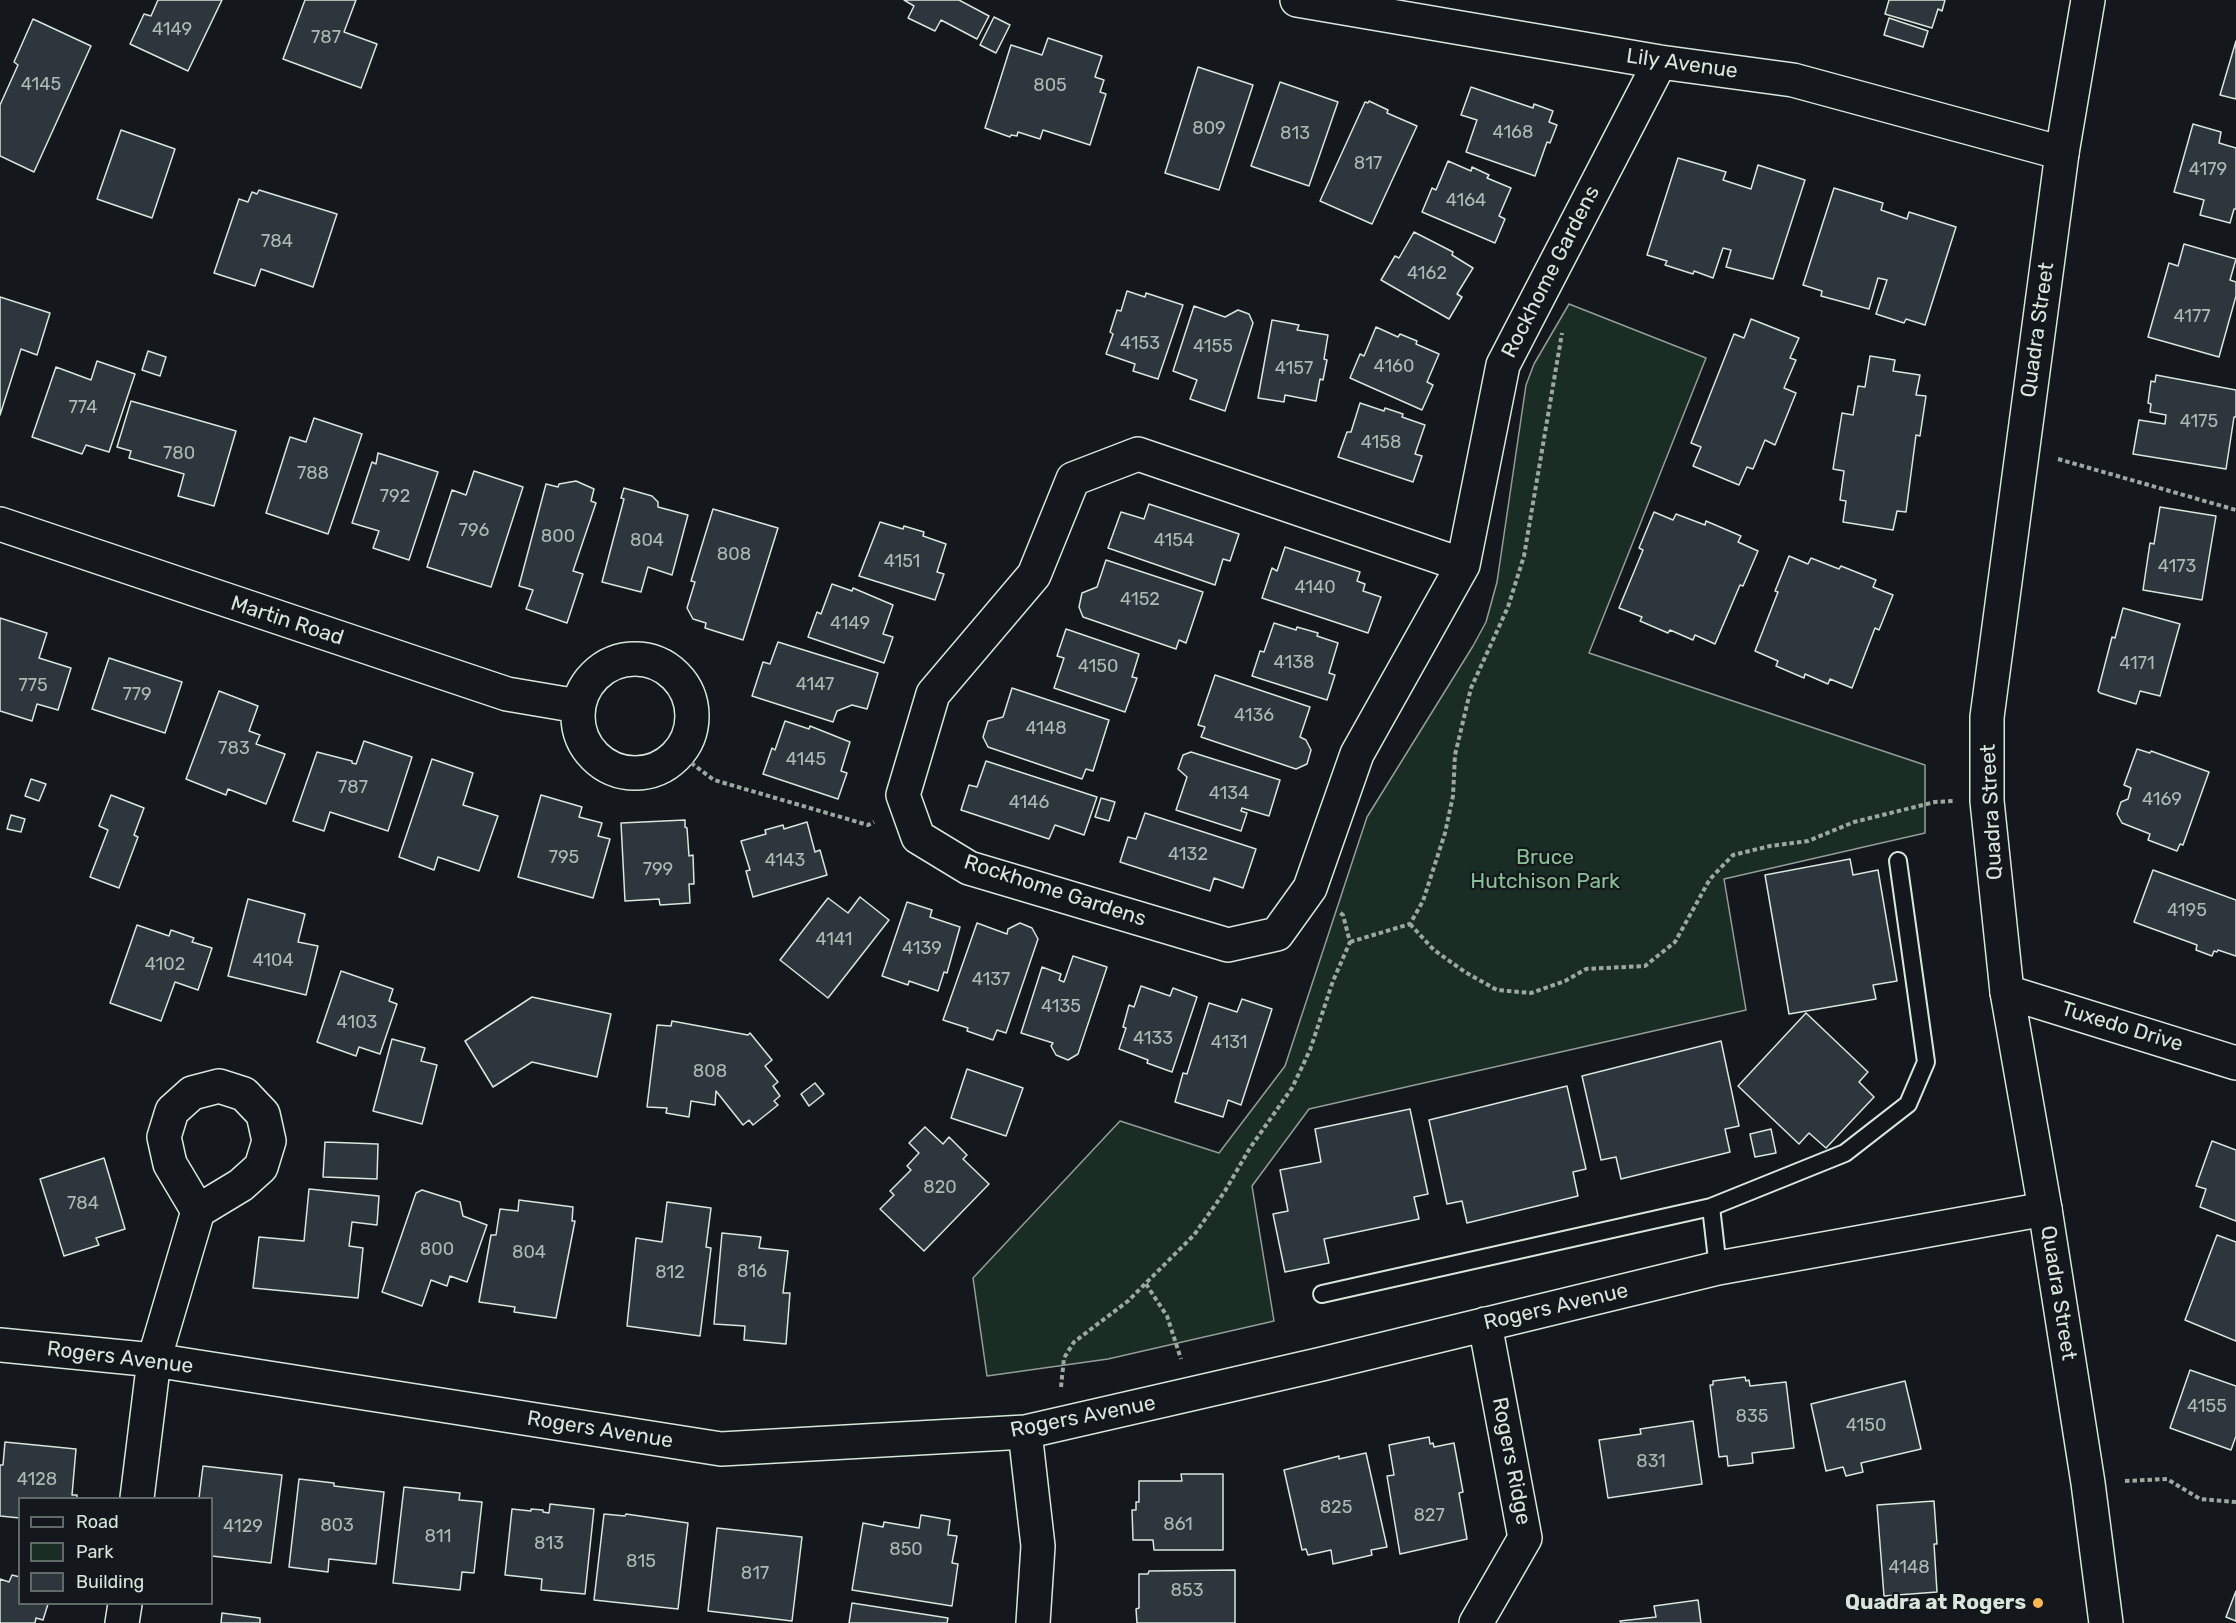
<!DOCTYPE html>
<html>
<head>
<meta charset="utf-8">
<style>
	body { margin:0 }
	#map { position:relative; width:2236px; height:1623px; overflow:hidden; background:#14181c; font-family:Rubik,sans-serif }
	canvas { display:block }
	.legend { position:absolute; left:18px; top:1497px; width:195px; height:108px; box-sizing:border-box; background:#14181c; border:2px solid #626a69; margin:0; padding:8px 10px; list-style:none; font-size:18px; color:#d8e6dc }
	.legend li { display:flex; align-items:center; gap:12px; height:30px }
	.legend b { width:30px; border:2px solid #626a69 }
</style>
</head>
<body>
<div id="map">
<canvas width="2236" height="1623"></canvas>
<ul class="legend">
<li><b style="height:8px;background:#14181c"></b>Road</li>
<li><b style="height:16px;background:#1a2d24"></b>Park</li>
<li><b style="height:16px;background:#2c363c"></b>Building</li>
</ul>
</div>
<script>
const ctx = document.querySelector('canvas').getContext('2d');
ctx.lineJoin = 'round';
function fill(path, color) {
  ctx.fillStyle = color;
  ctx.fill(path, 'evenodd');
}
function shape(rows) {
  const path = new Path2D();
  for (const r of rows) {
    if (r.length === 3) {
      path.moveTo(r[0] + r[2], r[1]);
      path.arc(r[0], r[1], r[2], 0, 2 * Math.PI);
      continue;
    }
    path.moveTo(r[0], r[1]);
    for (let i = 2; i < r.length; i += 2) path.lineTo(r[i], r[i + 1]);
  }
  return path;
}
function stroke(path, color, width, dash) {
  ctx.strokeStyle = color;
  ctx.lineWidth = width;
  ctx.lineCap = dash ? 'butt' : 'round';
  ctx.setLineDash(dash || []);
  ctx.stroke(path);
}
function label(font, color, halo, rows, align = 'center') {
  ctx.font = font + ' Rubik,sans-serif';
  ctx.lineWidth = 4.5;
  ctx.setLineDash([]);
  ctx.textBaseline = 'middle';
  ctx.strokeStyle = halo;
  ctx.fillStyle = color;
  for (const [text, x, y, turn = 0] of rows) {
    ctx.save();
    ctx.translate(x, y);
    ctx.rotate((+turn || 0) * Math.PI / 180);
    ctx.textAlign = isNaN(turn) ? turn : align;
    if (halo) ctx.strokeText(text, 0, 0);
    ctx.fillText(text, 0, 0);
    ctx.restore();
  }
}
const green = shape([
	[1569,304,1706,358,1589,653,1925,765,1925,833,1724,879,1746,1010,1309,1109,1252,1186,1274,1321,1108,1359,987,1376,973,1278,1120,1121,1219,1153,1285,1066,1367,817,1473,646,1486,622,1497,582,1526,385,1534,364,1569,304]
]);
const building = shape([
	[158,0,222,0,188,71,130,44,144,14,151,16,158,0],
	[305,0,356,0,344,32,377,44,361,88,283,59,305,0],
	[904,0,959,0,989,16,977,39,941,20,935,31,908,18,914,6,904,0],
	[1889,0,1945,0,1942,11,1938,9,1932,28,1885,14,1889,0],
	[994,17,1010,25,996,53,980,45,994,17],
	[1889,18,1928,31,1923,47,1884,35,1889,18],
	[33,19,91,46,34,172,0,156,0,105,18,65,14,62,33,19],
	[1048,38,1102,56,1095,77,1104,80,1100,92,1106,94,1090,145,1043,130,1040,139,1018,132,1017,136,1011,135,1010,137,985,128,1011,45,1042,55,1048,38],
	[2236,41,2236,99,2220,95,2236,41],
	[1198,67,1253,85,1219,190,1165,173,1198,67],
	[1280,82,1338,102,1309,186,1251,166,1280,82],
	[1471,87,1533,108,1534,104,1553,111,1549,122,1557,125,1550,143,1547,142,1535,176,1466,152,1477,120,1461,115,1471,87],
	[1369,101,1388,110,1387,113,1417,126,1372,224,1320,201,1365,102,1368,103,1369,101],
	[2193,124,2221,132,2219,143,2236,148,2236,209,2234,209,2230,223,2200,215,2204,200,2174,192,2193,124],
	[121,130,175,149,152,218,97,199,121,130],
	[1678,158,1726,172,1723,180,1751,189,1758,165,1805,180,1773,279,1726,267,1731,250,1723,248,1713,278,1694,271,1693,274,1665,265,1667,261,1647,255,1678,158],
	[1448,161,1471,171,1472,167,1489,175,1487,178,1511,188,1499,216,1505,219,1495,243,1422,212,1432,188,1436,190,1448,161],
	[1834,188,1883,203,1881,210,1907,219,1909,212,1956,227,1925,325,1906,319,1904,323,1876,314,1887,280,1878,278,1869,309,1821,296,1822,291,1803,285,1834,188],
	[259,190,337,214,313,287,261,269,255,286,214,273,239,199,248,202,252,192,257,194,259,190],
	[1414,232,1453,252,1452,255,1473,268,1457,294,1462,297,1449,319,1381,280,1395,256,1399,258,1414,232],
	[2184,244,2236,259,2230,280,2236,282,2236,296,2219,357,2148,337,2169,263,2178,266,2184,244],
	[1127,291,1145,297,1146,293,1183,305,1158,379,1133,371,1135,364,1106,354,1113,334,1110,332,1117,310,1121,311,1127,291],
	[0,297,50,313,37,355,21,349,0,415,0,297],
	[1194,306,1225,317,1238,310,1249,314,1253,323,1225,411,1190,399,1197,380,1173,371,1194,306],
	[1751,319,1799,338,1790,358,1796,360,1784,388,1796,393,1775,445,1765,440,1753,469,1747,467,1739,485,1693,466,1701,447,1691,443,1734,334,1744,338,1751,319],
	[1272,320,1299,325,1297,330,1328,335,1324,359,1327,360,1323,380,1320,379,1316,401,1285,395,1284,402,1258,398,1272,320],
	[1376,327,1398,337,1400,334,1417,341,1416,344,1439,354,1427,382,1433,385,1422,410,1350,378,1360,354,1364,356,1376,327],
	[148,351,166,357,160,376,142,370,148,351],
	[1870,356,1895,360,1893,371,1920,375,1916,395,1926,396,1920,436,1916,435,1906,512,1897,511,1893,530,1843,522,1846,501,1840,500,1844,471,1833,469,1842,413,1853,415,1858,386,1865,387,1870,356],
	[97,361,135,374,109,452,86,445,82,454,32,437,56,367,91,380,97,361],
	[2156,375,2236,390,2236,417,2234,417,2226,469,2133,454,2139,420,2165,424,2166,415,2150,412,2151,404,2148,403,2151,381,2155,382,2156,375],
	[131,401,236,431,214,506,178,496,184,474,129,458,131,451,117,447,131,401],
	[1360,403,1384,411,1385,408,1403,414,1402,417,1425,425,1415,454,1422,456,1413,482,1338,457,1347,432,1351,432,1360,403],
	[314,418,362,434,328,534,266,513,290,437,306,442,314,418],
	[378,453,438,472,409,560,373,548,379,531,352,523,372,462,376,464,378,453],
	[474,471,523,487,491,587,427,567,452,490,466,495,474,471],
	[576,481,594,489,591,501,596,503,573,571,583,574,567,623,526,609,533,590,519,586,546,484,558,487,559,484,576,481],
	[624,488,652,496,658,502,658,507,688,515,672,575,648,567,641,592,602,582,624,499,621,498,624,488],
	[1149,504,1239,534,1230,561,1223,559,1215,585,1108,548,1121,512,1144,519,1149,504],
	[2160,507,2216,516,2202,600,2143,590,2150,543,2154,544,2160,507],
	[713,509,778,528,743,640,705,628,706,623,693,619,687,608,695,582,691,581,713,509],
	[1654,512,1673,520,1676,514,1705,525,1706,521,1741,536,1738,542,1758,551,1743,586,1740,585,1715,644,1695,635,1693,640,1670,630,1668,633,1640,621,1642,617,1619,608,1643,550,1639,548,1654,512],
	[880,522,903,529,904,526,924,532,923,536,946,544,937,572,944,574,935,600,859,576,880,522],
	[1285,547,1360,572,1357,581,1365,584,1363,591,1381,597,1368,633,1262,598,1272,568,1277,571,1285,547],
	[1789,556,1808,564,1811,558,1839,569,1841,566,1876,580,1873,587,1893,595,1879,630,1875,628,1852,688,1830,679,1828,684,1805,674,1804,678,1776,666,1778,661,1755,651,1778,592,1775,591,1789,556],
	[1106,560,1203,592,1186,643,1179,640,1176,649,1083,617,1079,607,1082,593,1097,587,1106,560],
	[832,584,852,591,853,588,893,605,883,634,893,637,884,663,808,637,817,612,821,614,832,584],
	[2123,608,2180,624,2160,696,2140,691,2136,704,2100,693,2098,691,2112,637,2115,638,2123,608],
	[0,618,47,633,39,658,71,668,58,710,37,704,32,721,0,711,0,618],
	[1274,623,1296,630,1297,627,1318,633,1317,636,1338,643,1329,673,1335,675,1327,700,1252,676,1260,651,1264,652,1274,623],
	[1066,629,1139,654,1132,677,1137,678,1125,712,1054,688,1064,658,1057,656,1066,629],
	[778,642,878,673,867,709,852,705,837,711,833,722,752,696,763,662,770,664,778,642],
	[109,658,182,682,165,733,92,709,109,658],
	[1215,675,1310,707,1300,737,1306,740,1311,750,1307,764,1296,769,1201,737,1205,727,1198,725,1215,675],
	[1012,688,1109,720,1093,771,1086,769,1082,779,988,747,983,737,988,721,1003,717,1012,688],
	[219,691,258,706,249,731,260,735,256,744,285,754,266,804,228,789,226,795,186,779,219,691],
	[785,721,809,729,810,726,850,742,841,771,847,773,838,799,763,774,772,748,775,750,785,721],
	[364,741,412,757,388,831,330,812,324,831,293,821,317,752,352,761,352,763,356,764,364,741],
	[2137,749,2150,753,2151,751,2209,772,2183,845,2180,844,2177,851,2148,840,2150,834,2122,823,2117,814,2121,802,2128,799,2131,788,2124,785,2137,749],
	[1191,752,1280,780,1269,816,1242,808,1241,811,1247,813,1241,831,1176,810,1187,777,1178,769,1183,755,1191,752],
	[432,759,473,773,463,805,498,816,479,871,438,857,434,870,399,857,432,759],
	[986,761,1097,797,1084,835,1055,825,1049,839,961,810,969,785,977,787,986,761],
	[31,779,46,784,39,801,25,796,31,779],
	[111,795,144,808,134,835,138,837,119,888,90,877,108,830,99,826,111,795],
	[541,795,582,807,579,817,602,823,598,836,610,839,593,898,518,877,541,795],
	[1101,798,1115,802,1109,821,1095,817,1101,798],
	[1145,813,1256,849,1243,888,1214,878,1210,891,1120,862,1128,837,1136,839,1145,813],
	[11,815,25,819,21,832,7,829,11,815],
	[685,820,685,827,687,828,689,856,693,855,694,884,689,884,690,903,660,905,659,899,625,901,621,823,685,820],
	[807,822,815,852,820,850,827,875,753,897,746,871,750,870,741,841,766,834,765,830,783,825,784,829,807,822],
	[1850,859,1853,875,1878,870,1897,981,1873,985,1876,999,1789,1014,1765,875,1850,859],
	[2153,870,2236,900,2236,956,2218,950,2217,952,2214,951,2212,956,2196,950,2197,945,2134,922,2153,870],
	[860,897,889,920,828,998,780,960,828,898,848,913,860,897],
	[248,899,305,914,298,942,318,946,306,995,228,976,248,899],
	[907,902,932,910,930,917,960,927,947,973,944,972,938,991,909,981,908,985,882,976,907,902],
	[977,923,1007,934,1008,929,1020,923,1032,928,1038,939,1006,1033,997,1030,993,1040,967,1031,968,1028,943,1020,977,923],
	[137,925,169,936,171,930,194,938,192,942,212,948,198,990,175,982,161,1021,110,1003,137,925],
	[1073,956,1107,967,1078,1054,1068,1060,1056,1055,1051,1046,1053,1043,1021,1033,1042,967,1061,974,1059,980,1064,982,1073,956],
	[341,971,393,989,389,1001,397,1004,380,1054,359,1047,356,1056,317,1042,341,971],
	[1141,986,1170,996,1173,988,1197,997,1172,1072,1147,1063,1148,1060,1119,1049,1126,1028,1123,1027,1129,1005,1134,1007,1141,986],
	[532,997,611,1014,597,1077,532,1062,493,1087,465,1041,532,997],
	[1242,999,1272,1009,1241,1105,1228,1100,1223,1117,1175,1102,1183,1073,1187,1074,1209,1003,1237,1012,1242,999],
	[1806,1013,1868,1072,1859,1082,1874,1097,1826,1148,1809,1133,1799,1144,1738,1086,1806,1013],
	[672,1021,748,1035,750,1033,772,1060,765,1066,778,1082,773,1086,780,1096,774,1101,778,1105,753,1125,749,1120,743,1125,716,1091,715,1105,691,1101,689,1117,666,1113,667,1108,647,1107,657,1025,671,1026,672,1021],
	[392,1039,425,1048,421,1061,437,1065,422,1124,373,1111,392,1039],
	[1721,1041,1739,1126,1725,1129,1730,1152,1621,1179,1616,1157,1601,1160,1582,1076,1721,1041],
	[967,1069,1023,1088,1006,1136,951,1118,967,1069],
	[815,1083,824,1094,809,1106,801,1094,815,1083],
	[1567,1086,1586,1169,1573,1172,1578,1196,1467,1223,1462,1201,1447,1204,1429,1120,1567,1086],
	[1410,1109,1428,1194,1414,1197,1419,1219,1324,1239,1329,1263,1285,1272,1273,1214,1288,1211,1280,1170,1321,1162,1315,1129,1410,1109],
	[925,1127,943,1144,949,1137,967,1155,963,1159,989,1184,924,1251,880,1209,894,1195,890,1191,911,1170,907,1166,919,1153,909,1143,925,1127],
	[1771,1129,1776,1153,1755,1157,1750,1134,1771,1129],
	[2212,1141,2236,1150,2236,1221,2200,1207,2206,1189,2196,1186,2212,1141],
	[325,1142,378,1144,377,1179,323,1177,325,1142],
	[104,1158,125,1229,96,1238,99,1245,64,1256,40,1179,104,1158],
	[309,1189,379,1196,377,1225,352,1222,349,1246,363,1248,358,1298,253,1288,259,1237,304,1241,309,1189],
	[422,1190,460,1202,463,1216,487,1225,467,1282,450,1276,447,1286,431,1280,422,1306,382,1292,416,1193,422,1190],
	[519,1200,573,1207,572,1221,575,1221,556,1318,514,1312,515,1307,479,1302,491,1235,496,1235,500,1209,518,1211,519,1200],
	[667,1202,711,1208,706,1247,711,1248,700,1336,627,1326,636,1238,662,1242,667,1202],
	[722,1233,761,1237,759,1248,788,1251,783,1293,790,1293,786,1344,744,1340,745,1326,714,1324,722,1233],
	[2217,1235,2236,1242,2236,1341,2185,1320,2217,1235],
	[2190,1370,2236,1386,2236,1436,2231,1450,2170,1428,2190,1370],
	[1745,1377,1746,1381,1749,1380,1750,1386,1786,1382,1794,1448,1752,1453,1753,1463,1728,1466,1727,1456,1719,1457,1710,1385,1713,1385,1713,1381,1745,1377],
	[1905,1381,1921,1449,1861,1463,1863,1472,1846,1476,1843,1467,1826,1471,1811,1404,1905,1381],
	[1693,1421,1702,1484,1608,1498,1599,1440,1641,1434,1640,1429,1693,1421],
	[1429,1437,1430,1444,1433,1443,1434,1447,1454,1443,1463,1492,1459,1493,1467,1539,1400,1554,1387,1476,1394,1475,1389,1445,1429,1437],
	[5,1442,76,1449,72,1495,77,1495,77,1498,20,1498,20,1518,0,1516,0,1465,3,1465,5,1442],
	[1366,1453,1387,1547,1371,1550,1372,1555,1333,1564,1331,1550,1308,1555,1306,1549,1302,1550,1284,1470,1339,1456,1339,1459,1366,1453],
	[203,1466,282,1475,271,1563,212,1556,212,1498,199,1498,203,1466],
	[1181,1474,1223,1474,1223,1550,1154,1550,1153,1540,1133,1540,1132,1510,1136,1510,1136,1502,1139,1502,1139,1481,1182,1481,1181,1474],
	[299,1479,334,1483,334,1486,384,1492,376,1564,329,1559,328,1572,289,1567,299,1479],
	[404,1487,460,1493,459,1500,482,1502,474,1573,462,1572,460,1590,393,1583,404,1487],
	[1934,1501,1937,1544,1934,1544,1937,1592,1884,1596,1877,1505,1934,1501],
	[550,1504,594,1509,585,1594,541,1590,542,1579,505,1575,512,1509,531,1511,531,1509,543,1510,543,1512,549,1513,550,1504],
	[604,1514,625,1516,626,1514,688,1523,678,1609,594,1600,604,1514],
	[921,1515,950,1520,948,1535,957,1536,952,1563,958,1564,952,1606,852,1590,863,1523,883,1527,884,1522,919,1528,921,1515],
	[717,1528,802,1537,792,1621,708,1611,717,1528],
	[1235,1570,1235,1623,1137,1623,1136,1609,1139,1608,1139,1574,1148,1574,1149,1571,1235,1570],
	[12,1575,20,1577,20,1604,48,1604,43,1620,36,1618,35,1623,0,1623,0,1579,9,1582,12,1575],
	[2236,1591,2236,1621,2226,1617,2236,1591],
	[1698,1600,1701,1623,1621,1623,1620,1621,1656,1617,1654,1606,1698,1600],
	[852,1603,948,1618,947,1623,849,1623,852,1603],
	[222,1613,260,1618,260,1623,221,1623,222,1613]
]);
const path = shape([
	[2058,459,2236,510],
	[679,754,714,780,868,825,874,822],
	[1410,924,1434,950,1465,972,1497,990,1531,993,1565,981,1586,969,1645,966,1675,942,1710,879,1733,855,1770,846,1808,841,1854,822,1935,802,1953,801],
	[1350,942,1410,924,1423,901,1445,833,1453,796,1455,755,1471,688,1508,607,1524,556,1562,333],
	[1146,1284,1167,1316,1181,1359],
	[1061,1387,1064,1358,1074,1342,1128,1301,1194,1235,1225,1191,1250,1148,1292,1088,1310,1050,1333,981,1350,942,1343,915,1338,911],
	[2125,1481,2167,1479,2200,1499,2236,1502]
]);
const service = shape([
	[1711,1207,1718,1268],
	[1322,1294,1711,1207,1845,1153,1908,1104,1926,1062,1898,861]
]);
const minor = shape([
	[1297,0,1660,62,1793,80,2062,153],
	[0,524,507,694,578,706],
	[1463,565,1138,454,1073,479,1034,575,933,694,903,795,918,837,969,868,1228,945,1277,934,1310,888,1357,754,1463,565,1503,365,1660,62],
	[635,716,57],
	[2007,992,2236,1063],
	[219,1086,244,1094,263,1114,269,1141,261,1167,241,1185,198,1211,170,1164,164,1137,172,1111,192,1093,219,1086],
	[0,1345,154,1360,721,1449,1025,1432,1322,1364,1718,1268,2045,1209],
	[1025,1432,1038,1546,1033,1623],
	[137,1498,154,1360,198,1211],
	[122,1623,125,1604],
	[1476,1623,1525,1538,1485,1324]
]);
const secondary = shape([
	[2088,0,2062,153,1987,717,1987,801,2007,992,2045,1209,2088,1483,2106,1623]
]);
const markers = [
	[2038,1603,6,"#ffb74d"]
];
const numberNames = [
	["4149",172,30],
	["787",326,38],
	["4145",41,85],
	["805",1050,86],
	["809",1209,129],
	["4168",1513,133],
	["813",1295,134],
	["817",1368,164],
	["4179",2208,170],
	["4164",1466,201],
	["784",277,242],
	["4162",1427,274],
	["4177",2192,317],
	["4153",1140,344],
	["4155",1213,347],
	["4160",1394,367],
	["4157",1294,369],
	["774",83,408],
	["4175",2199,422],
	["4158",1381,443],
	["780",179,454],
	["788",313,474],
	["792",395,497],
	["796",474,531],
	["800",558,537],
	["804",647,541],
	["4154",1174,541],
	["808",734,555],
	["4151",902,562],
	["4173",2177,567],
	["4140",1315,588],
	["4152",1140,600],
	["4149",850,624],
	["4138",1294,663],
	["4171",2137,664],
	["4150",1098,667],
	["4147",815,685],
	["775",33,686],
	["779",137,695],
	["4136",1254,716],
	["4148",1046,729],
	["783",234,749],
	["4145",806,760],
	["787",353,788],
	["4134",1229,794],
	["4169",2162,800],
	["4146",1029,803],
	["4132",1188,855],
	["795",564,858],
	["4143",785,861],
	["799",658,870],
	["4195",2187,911],
	["4141",834,940],
	["4139",922,949],
	["4104",273,961],
	["4102",165,965],
	["4137",991,980],
	["4135",1061,1007],
	["4103",357,1023],
	["4133",1153,1039],
	["4131",1229,1043],
	["808",710,1072],
	["820",940,1188],
	["784",83,1204],
	["800",437,1250],
	["804",529,1253],
	["816",752,1272],
	["812",670,1273],
	["4155",2207,1407],
	["835",1752,1417],
	["4150",1866,1426],
	["831",1651,1462],
	["4128",37,1480],
	["825",1336,1508],
	["827",1429,1516],
	["861",1178,1525],
	["803",337,1526],
	["4129",243,1527],
	["811",438,1537],
	["813",549,1544],
	["850",906,1550],
	["815",641,1562],
	["4148",1909,1568],
	["817",755,1574],
	["853",1187,1591]
];
const streetNames = [
	["Lily Avenue",1682,64,8],
	["Rockhome Gardens",1551,272,-63],
	["Quadra Street",2038,330,-82],
	["Martin Road",287,621,18],
	["Quadra Street",1992,812,-93],
	["Rockhome Gardens",1055,891,18],
	["Tuxedo Drive",2122,1027,17],
	["Quadra Street",2058,1293,81],
	["Rogers Avenue",1556,1307,-13],
	["Rogers Avenue",120,1358,7],
	["Rogers Avenue",1083,1417,-11],
	["Rogers Avenue",600,1430,9],
	["Rogers Ridge",1511,1461,79]
];
const parkNames = [
	["Bruce",1545,858],
	["Hutchison Park",1545,882]
];
const poiNames = [
	["Quadra at Rogers",2026,1603]
];
fill(green, '#1a2d24');
stroke(green, '#939e99', 1.5);
fill(building, '#2c363c');
stroke(building, '#d8e6dc', 1.5);
stroke(service, '#d8e6dc', 20);
stroke(minor, '#d8e6dc', 36);
stroke(secondary, '#d8e6dc', 36);
stroke(path, '#9da8a2', 4, [4.5, 3]);
stroke(service, '#14181c', 16);
stroke(minor, '#14181c', 33);
stroke(secondary, '#14181c', 33);
for (const [x, y, r, color] of markers) {
  const dot = new Path2D();
  dot.arc(x, y, r, 0, 2 * Math.PI);
  ctx.fillStyle = color;
  ctx.fill(dot);
  stroke(dot, '#14181c', 2);
}
label('18px', '#adbab4', null, numberNames);
label('21px', '#d8e6dc', '#14181c', streetNames);
label('21px', '#8ac095', '#14181c', parkNames);
label('bold 21px', '#d8e6dc', '#14181c', poiNames, 'right');
</script>
</body>
</html>
